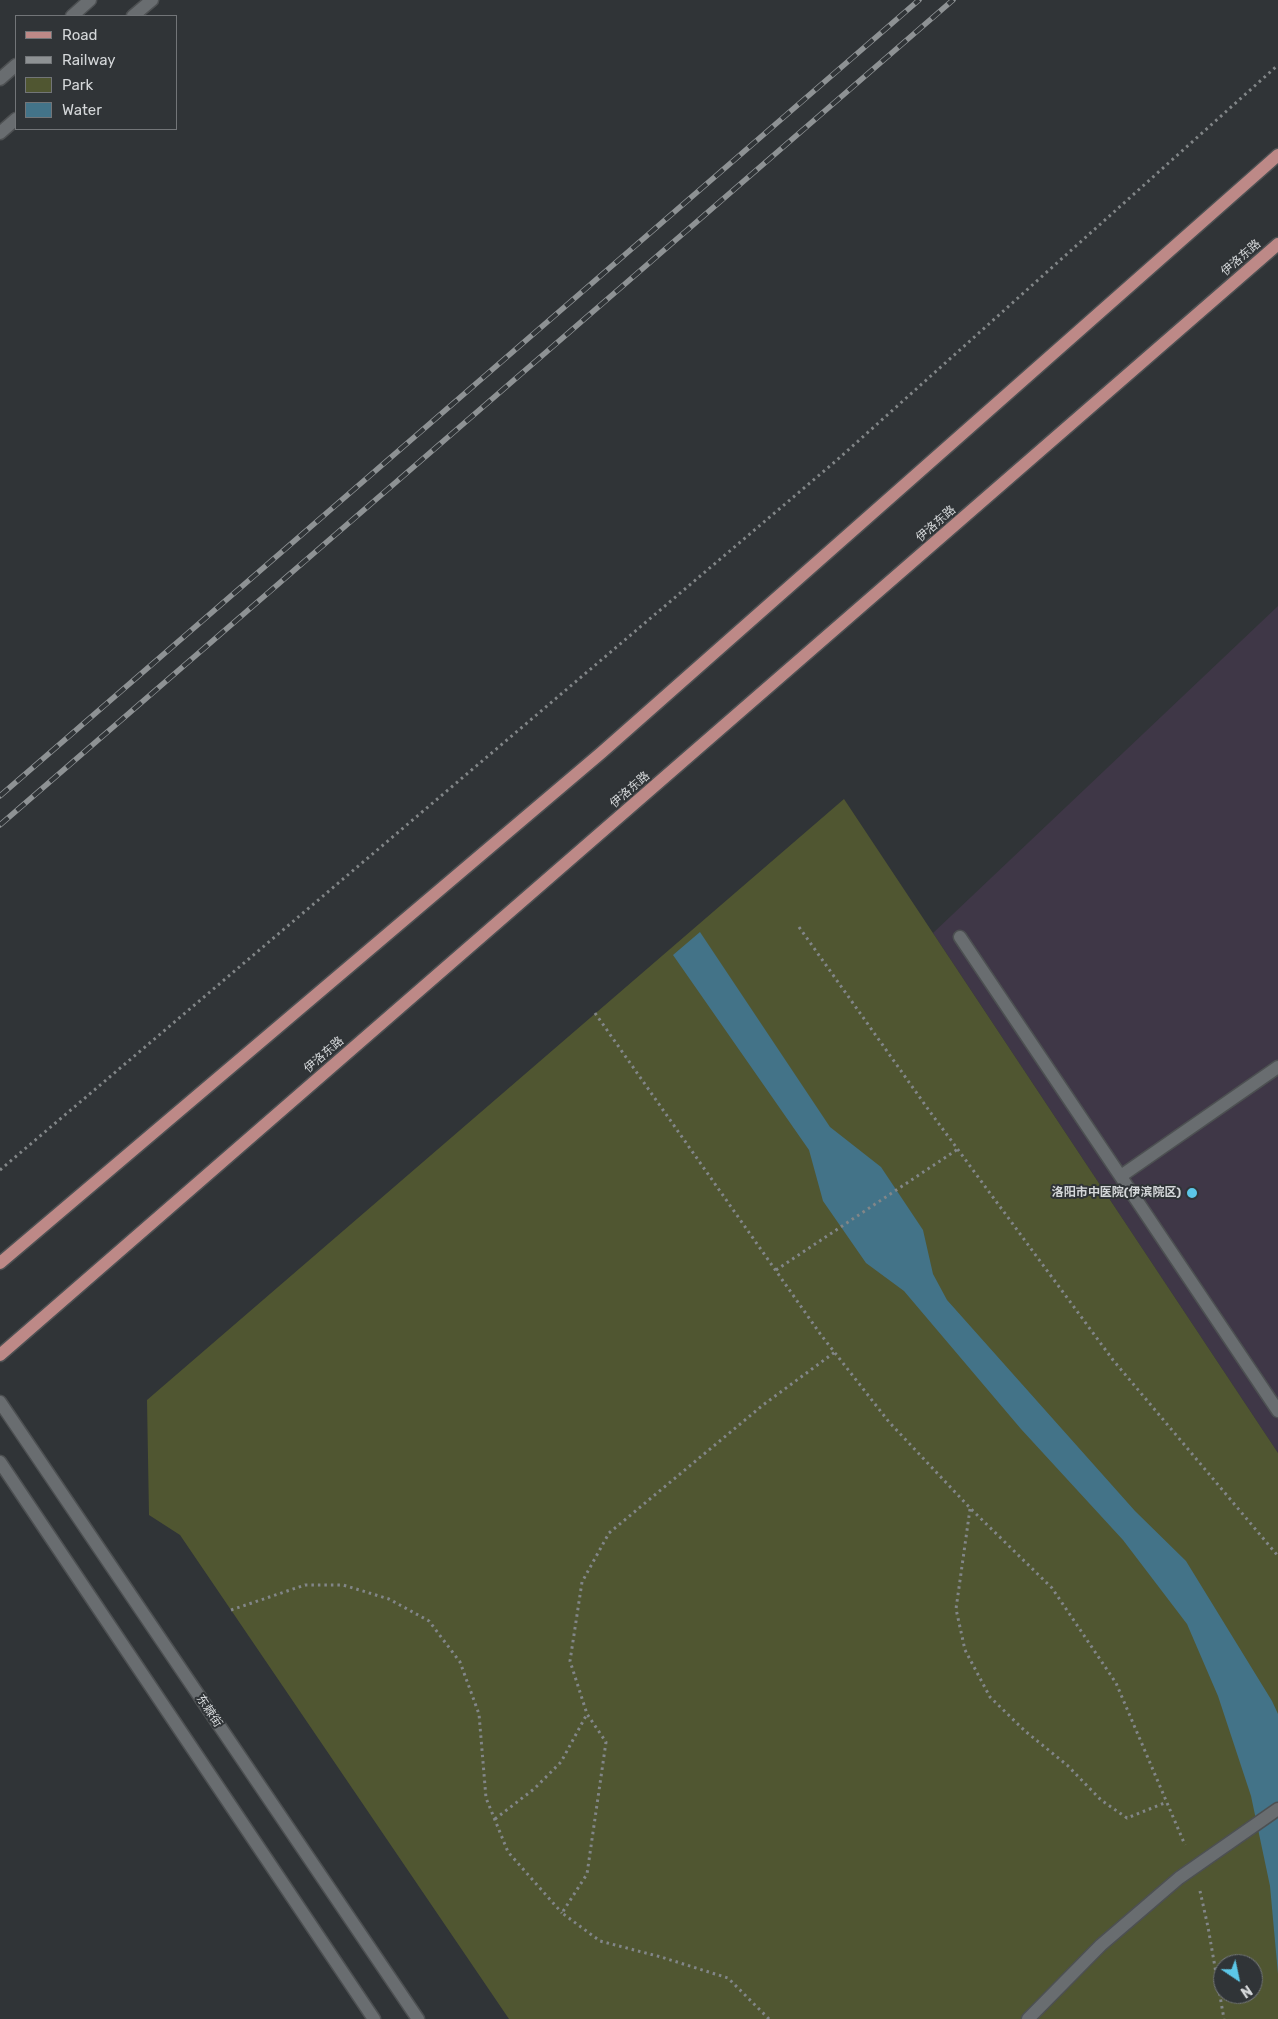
<!DOCTYPE html>
<html>
<head>
<meta charset="utf-8">
<style>
	body { margin:0 }
	#map { position:relative; width:1278px; height:2019px; overflow:hidden; background:#303437; font-family:Rubik,sans-serif }
	canvas { display:block }
	.legend { position:absolute; left:15px; top:15px; width:162px; height:115px; box-sizing:border-box; background:#303437; border:1px solid #727578; margin:0; padding:6px 9px; list-style:none; font-size:15px; color:#d4d7d9 }
	.legend li { display:flex; align-items:center; gap:10px; height:25px }
	.legend b { width:25px; border:1px solid #727578 }
	.north { position:absolute; left:1213px; top:1954px; width:50px; height:50px; box-sizing:border-box; background:#303437; border:1px solid #727578; border-radius:50%; rotate:146deg; font-size:14px; font-weight:700; line-height:20px; text-align:center; color:#d4d7d9 }
	.north::after { content:''; display:block; margin:auto; width:18px; height:22px; background:#5cc7e8; clip-path:polygon(50% 0,100% 100%,50% 72%,0 100%) }
</style>
</head>
<body>
<div id="map">
<canvas width="1278" height="2019"></canvas>
<ul class="legend">
<li><b style="height:6px;background:#bd8987"></b>Road</li>
<li><b style="height:6px;background:#8e9294"></b>Railway</li>
<li><b style="height:14px;background:#505631"></b>Park</li>
<li><b style="height:14px;background:#437388"></b>Water</li>
</ul>
<div class="north">N</div>
</div>
<script>
const ctx = document.querySelector('canvas').getContext('2d');
ctx.lineJoin = 'round';
function fill(path, color) {
  ctx.fillStyle = color;
  ctx.fill(path, 'evenodd');
}
function shape(rows) {
  const path = new Path2D();
  for (const r of rows) {
    path.moveTo(r[0], r[1]);
    for (let i = 2; i < r.length; i += 2) path.lineTo(r[i], r[i + 1]);
  }
  return path;
}
function stroke(path, color, width, dash) {
  ctx.strokeStyle = color;
  ctx.lineWidth = width;
  ctx.lineCap = dash ? 'butt' : 'round';
  ctx.setLineDash(dash || []);
  ctx.stroke(path);
}
function label(font, color, halo, rows, align = 'center') {
  ctx.font = font + ' Rubik,"Noto Sans SC",sans-serif';
  ctx.lineWidth = 4;
  ctx.setLineDash([]);
  ctx.textBaseline = 'middle';
  ctx.strokeStyle = halo;
  ctx.fillStyle = color;
  for (const [text, x, y, turn = 0] of rows) {
    ctx.save();
    ctx.translate(x, y);
    ctx.rotate((+turn || 0) * Math.PI / 180);
    ctx.textAlign = isNaN(turn) ? turn : align;
    if (halo) ctx.strokeText(text, 0, 0);
    ctx.fillText(text, 0, 0);
    ctx.restore();
  }
}
const medical = shape([
	[1278,606,1278,1453,933,933]
]);
const green = shape([
	[844,799,1278,1453,1278,2019,509,2019,180,1535,149,1515,147,1400],
	[1223,1964,1253,1964,1253,1994,1223,1994]
]);
const water = shape([
	[700,932,830,1127,881,1167,923,1230,933,1274,947,1300,1135,1511,1186,1561,1272,1701,1278,1714,1278,1974,1270,1886,1251,1796,1218,1696,1187,1624,1123,1540,1021,1429,904,1291,866,1263,823,1201,809,1150,673,955]
]);
const path = shape([
	[799,927,928,1109,1113,1360,1278,1556],
	[595,1013,821,1335,889,1422,971,1509,1052,1588,1116,1683,1185,1845],
	[0,1170,837,460,1278,65],
	[776,1270,958,1149],
	[970,1509,956,1609,965,1650,990,1697,1025,1731,1067,1765,1101,1800,1127,1818,1167,1802],
	[231,1610,305,1585,343,1585,389,1599,429,1621,460,1662,479,1714,486,1798,508,1852,562,1913],
	[495,1819,534,1789,561,1762,587,1714],
	[1200,1891,1208,1927,1224,2019],
	[769,2019,728,1978,661,1957,600,1941,562,1913,587,1874,606,1742,587,1714,570,1661,582,1582,609,1533,763,1405,835,1352]
]);
const service = shape([
	[960,937,1278,1411],
	[1121,1176,1278,1067],
	[1028,2019,1101,1945,1179,1878,1278,1809]
]);
const tertiary = shape([
	[72,16,90,0],
	[133,16,152,0],
	[0,79,16,65],
	[0,133,16,119],
	[0,1402,418,2019],
	[0,1462,374,2019]
]);
const primary = shape([
	[0,1263,601,753,1278,155],
	[0,1355,1278,244]
]);
const rail = shape([
	[0,796,919,0],
	[0,825,953,0]
]);
const markers = [
	[1192,1193,6,"#5cc7e8"]
];
const streetNames = [
	["伊洛东路",1241,258,-41],
	["伊洛东路",936,524,-41],
	["伊洛东路",630,790,-41],
	["伊洛东路",324,1055,-41],
	["东棘街",209,1711,56]
];
const poiNames = [
	["洛阳市中医院(伊滨院区)",1181,1193]
];
fill(medical, '#3f3747');
fill(green, '#505631');
fill(water, '#437388');
stroke(service, '#4d5052', 15);
stroke(tertiary, '#4d5052', 15);
stroke(primary, '#4d5052', 15);
stroke(path, '#828688', 3, [2.5, 4]);
stroke(service, '#696d70', 12);
stroke(tertiary, '#696d70', 12);
stroke(primary, '#bd8987', 12);
stroke(rail, '#8e9294', 5.5);
stroke(rail, '#303437', 4, [11]);
for (const [x, y, r, color] of markers) {
  const dot = new Path2D();
  dot.arc(x, y, r, 0, 2 * Math.PI);
  ctx.fillStyle = color;
  ctx.fill(dot);
  stroke(dot, '#303437', 2);
}
label('12px', '#d4d7d9', '#303437', streetNames);
label('bold 12px', '#d4d7d9', '#303437', poiNames, 'right');
</script>
</body>
</html>
